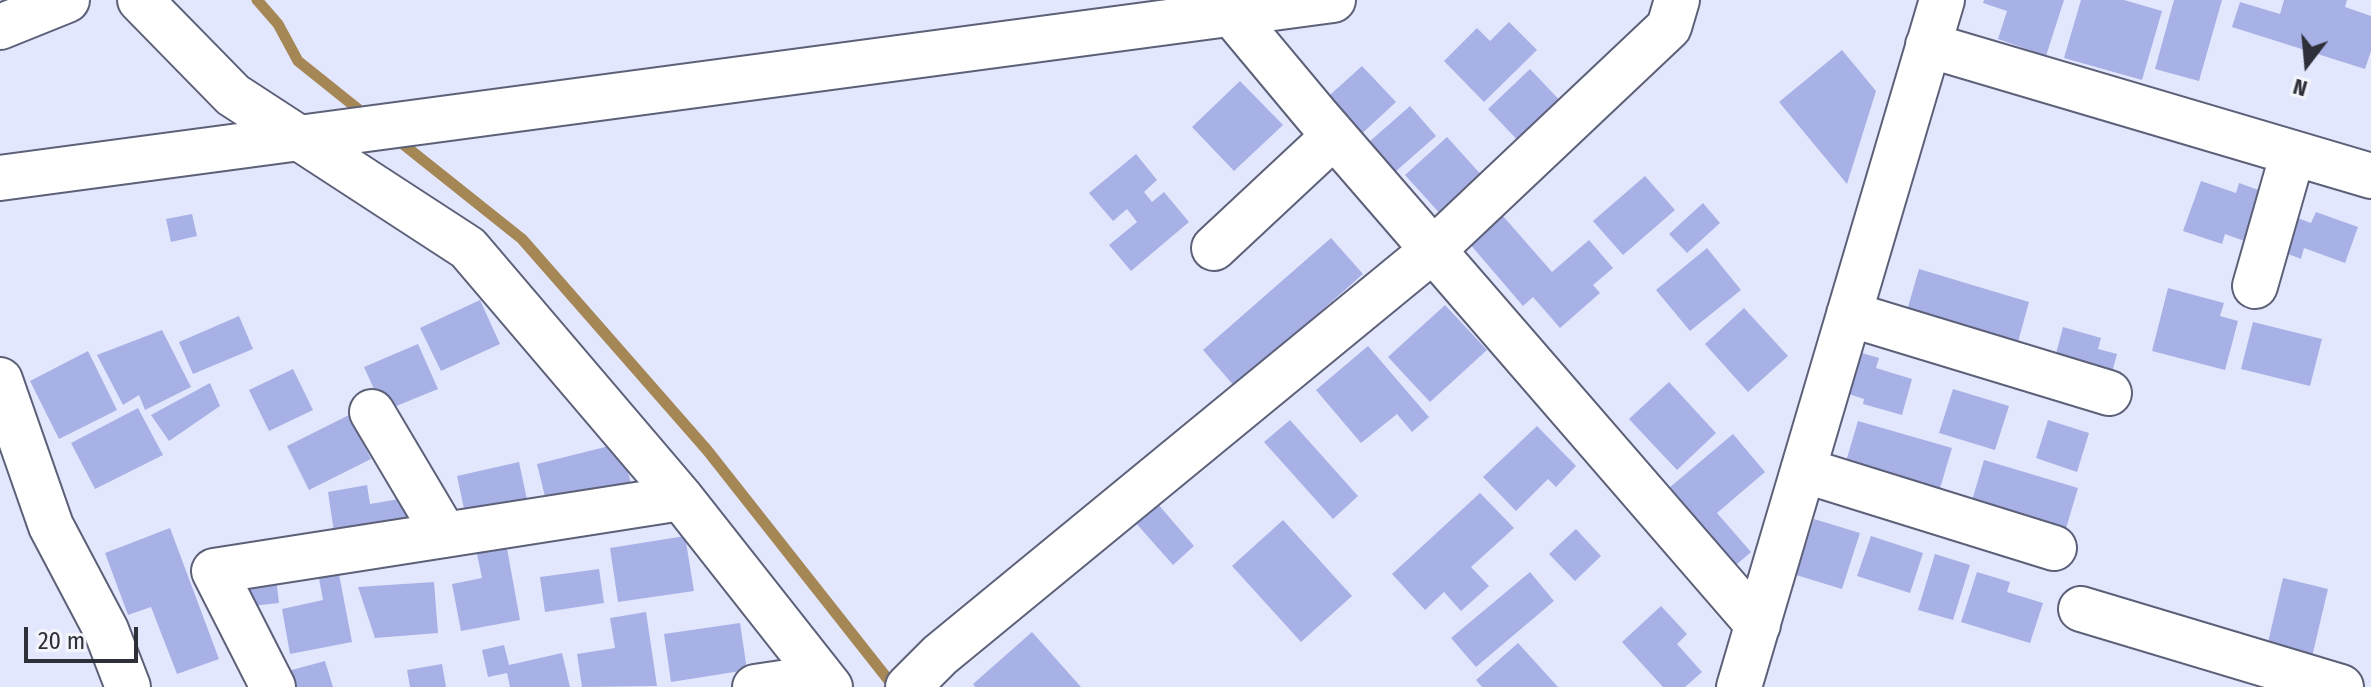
<!DOCTYPE html>
<html>
<head>
<meta charset="utf-8">
<style>
	body { margin:0 }
	#map { position:relative; width:2371px; height:687px; overflow:hidden; background:#e3e7fd; font-family:"Fira Sans Condensed",sans-serif }
	canvas { display:block }
	.north { position:absolute; left:2267px; top:24px; width:80px; height:80px; -webkit-text-stroke:6px #f4f5fb; paint-order:stroke; rotate:196deg; font-size:22px; font-weight:700; line-height:32px; text-align:center; color:#2d2f39 }
	.north::after { content:''; display:block; margin:auto; width:28px; height:36px; background:#2d2f39; clip-path:polygon(50% 0,100% 100%,50% 72%,0 100%) }
	.scale { position:absolute; left:24px; top:627px; width:114px; height:36px; box-sizing:border-box; border:4px solid #2d2f39; border-top:0; padding-left:10px; font-size:24px; line-height:28px; white-space:nowrap; color:#2d2f39; -webkit-text-stroke:6px #f4f5fb; paint-order:stroke }
</style>
</head>
<body>
<div id="map">
<canvas width="2371" height="687"></canvas>
<div class="north">N</div>
<div class="scale">20 m</div>
</div>
<script>
const ctx = document.querySelector('canvas').getContext('2d');
ctx.lineJoin = 'round';
function shape(rows) {
  const path = new Path2D();
  for (const r of rows) {
    path.moveTo(r[0], r[1]);
    for (let i = 2; i < r.length; i += 2) path.lineTo(r[i], r[i + 1]);
  }
  return path;
}
function stroke(path, color, width, dash) {
  ctx.strokeStyle = color;
  ctx.lineWidth = width;
  ctx.lineCap = dash ? 'butt' : 'round';
  ctx.setLineDash(dash || []);
  ctx.stroke(path);
}
function fill(path, color) {
  ctx.fillStyle = color;
  ctx.fill(path, 'evenodd');
}
const stream = shape([
	[257,0,278,24,298,61,368,117],
	[394,137,522,239,707,450,894,687]
]);
const building = shape([
	[1984,0,2064,0,2046,56,1998,39,2007,11,1983,3],
	[2081,0,2124,0,2162,11,2142,80,2064,58],
	[2174,0,2222,0,2199,81,2155,69],
	[2284,0,2347,0,2345,7,2371,16,2371,51,2365,69,2232,27,2240,2,2280,14],
	[1509,22,1537,50,1484,102,1444,61,1477,28,1490,41],
	[1842,50,1876,91,1847,184,1779,102],
	[1362,66,1396,102,1355,140,1321,103],
	[1530,69,1567,108,1525,148,1488,109],
	[1240,81,1283,125,1234,171,1192,127],
	[1410,106,1436,136,1395,172,1369,142],
	[1447,137,1485,179,1443,217,1405,175],
	[1136,154,1157,180,1144,192,1152,202,1164,192,1189,222,1131,271,1109,245,1137,222,1127,209,1113,221,1089,193],
	[1645,176,1675,210,1623,255,1593,221],
	[2201,181,2236,193,2239,183,2267,193,2250,243,2225,234,2222,244,2183,231],
	[1703,203,1720,223,1687,253,1669,234],
	[1496,208,1552,272,1589,240,1613,268,1593,285,1600,293,1560,328,1533,297,1523,306,1463,236],
	[2316,212,2358,227,2345,263,2304,248,2301,259,2283,252,2295,217,2311,223],
	[192,214,197,236,171,242,166,219],
	[1331,238,1363,274,1235,387,1203,350],
	[1707,248,1741,290,1690,331,1656,290],
	[1919,269,2029,302,2015,353,1904,321],
	[2168,288,2224,303,2220,316,2238,321,2225,370,2152,351],
	[480,300,500,344,441,371,420,328],
	[1445,305,1487,350,1430,402,1388,357],
	[1744,308,1788,356,1748,392,1705,344],
	[239,316,253,349,193,374,179,342],
	[2253,322,2322,339,2310,386,2241,369],
	[2063,327,2101,338,2098,349,2117,354,2110,380,2053,365],
	[162,330,191,387,145,410,139,395,123,405,97,355],
	[418,344,438,389,384,411,364,367],
	[1368,346,1429,417,1412,432,1397,414,1361,443,1316,390],
	[88,351,117,410,59,439,30,381],
	[1855,351,1879,358,1876,368,1912,379,1902,415,1863,404,1864,399,1843,392],
	[293,369,313,410,269,431,249,390],
	[1669,382,1716,433,1677,470,1629,419],
	[210,383,220,406,169,441,151,415],
	[1953,389,2009,406,1995,450,1939,433],
	[138,408,163,455,95,489,71,443],
	[349,415,371,459,309,490,287,446],
	[1290,420,1358,496,1333,519,1264,442],
	[2048,420,2089,433,2077,472,2036,458],
	[1858,421,1952,448,1938,495,1844,468],
	[1537,426,1576,466,1556,487,1548,479,1516,511,1483,477],
	[1733,434,1765,472,1717,513,1751,552,1729,571,1697,522,1669,488],
	[621,443,632,488,548,509,537,464],
	[1984,460,2078,488,2064,535,1970,507],
	[519,462,529,509,467,523,457,476],
	[367,485,370,504,405,498,409,519,334,532,328,492],
	[1480,493,1514,528,1471,567,1489,586,1461,611,1444,592,1425,610,1392,574],
	[1157,503,1194,546,1173,565,1135,522],
	[1814,519,1860,533,1842,589,1796,575],
	[1283,520,1352,596,1301,642,1232,566],
	[170,528,219,659,177,674,151,607,128,615,105,553],
	[1576,529,1601,556,1575,581,1549,554],
	[685,536,694,591,618,602,610,548],
	[1871,536,1923,553,1910,593,1857,576],
	[506,543,520,620,461,631,452,584,482,578,476,549],
	[1935,554,1970,565,1953,620,1918,610],
	[338,569,352,642,290,654,282,609,323,600,318,573],
	[599,569,604,603,545,612,540,577],
	[1530,572,1554,601,1476,667,1451,638],
	[1977,572,2010,582,2007,592,2043,603,2030,643,1961,622],
	[276,578,279,603,252,606,249,581],
	[2283,578,2328,589,2311,661,2266,651],
	[434,582,438,633,375,638,358,587],
	[1661,606,1687,634,1677,644,1702,672,1685,687,1663,687,1622,642],
	[646,612,657,686,582,687,577,654,615,648,610,618],
	[740,623,747,670,671,682,664,634],
	[1032,632,1081,687,975,687,973,684],
	[1518,643,1558,687,1482,687,1476,680],
	[504,645,509,665,562,653,570,687,510,687,507,673,488,677,482,650],
	[325,661,333,687,295,687,288,671],
	[442,664,446,687,410,687,407,670]
]);
const minor = shape([
	[140,0,233,95,468,248,681,498],
	[1216,0,1231,13,1317,116,1758,625],
	[0,27,67,0],
	[1928,45,2371,176],
	[0,178,1333,0],
	[1214,248,1334,136],
	[2255,286,2293,153],
	[1849,314,2109,393],
	[0,380,51,526,106,630,128,687],
	[372,412,445,535],
	[1803,470,2054,548],
	[2081,609,2341,687],
	[273,687,214,571,681,498,830,687],
	[755,687,822,677],
	[908,687,940,655,1433,250,1669,27,1677,0],
	[1739,687,1942,0]
]);
stroke(stream, '#a58655', 11);
fill(building, '#a7b1e6');
stroke(minor, '#5c6078', 48);
stroke(minor, '#fff', 44);
</script>
</body>
</html>
